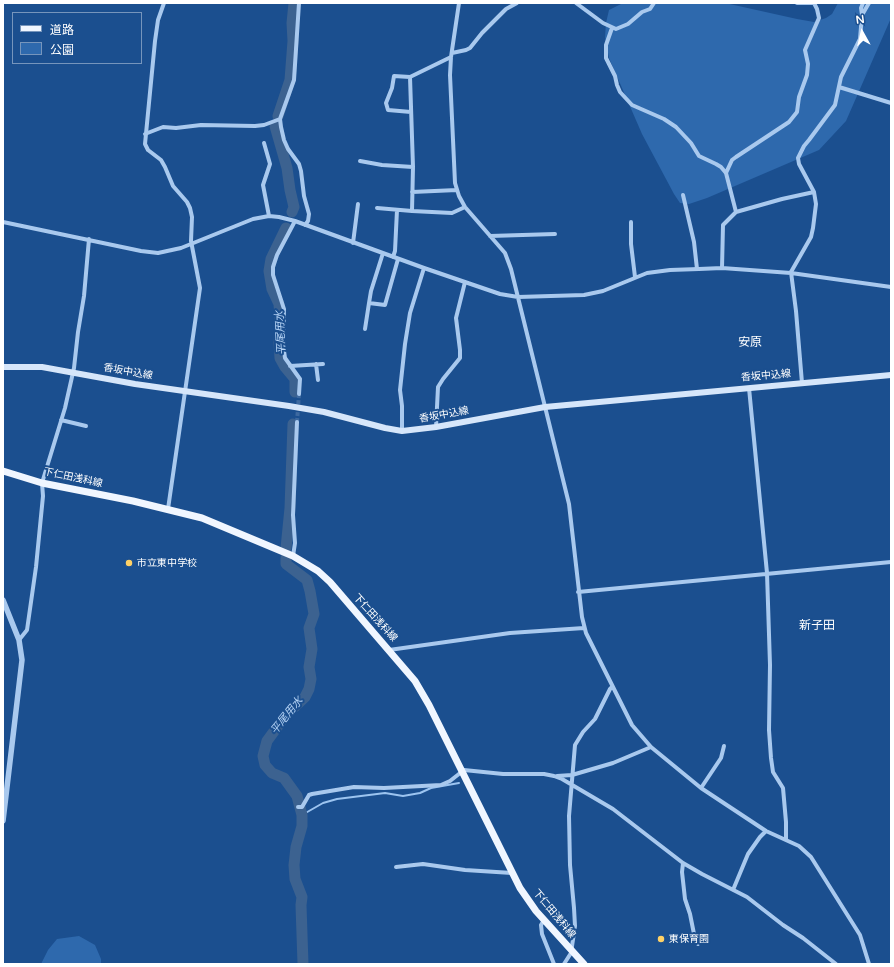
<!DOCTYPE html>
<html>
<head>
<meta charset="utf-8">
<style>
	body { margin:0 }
	#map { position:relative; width:894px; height:967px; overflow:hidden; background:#1b4f8f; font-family:"Varela Round","Noto Sans JP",sans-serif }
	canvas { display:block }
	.frame { position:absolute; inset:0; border:4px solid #fff; pointer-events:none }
	.legend { position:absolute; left:12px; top:12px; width:130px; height:52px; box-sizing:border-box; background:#1b4f8f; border:1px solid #7695bc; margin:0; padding:5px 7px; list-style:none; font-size:12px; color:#fff }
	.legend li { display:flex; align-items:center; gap:8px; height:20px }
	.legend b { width:20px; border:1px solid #7695bc }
	.north { position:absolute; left:842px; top:12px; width:40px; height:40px; -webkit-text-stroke:3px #1b4f8f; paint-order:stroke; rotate:352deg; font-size:11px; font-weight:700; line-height:16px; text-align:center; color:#fff }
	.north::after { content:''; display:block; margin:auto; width:14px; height:18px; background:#fff; clip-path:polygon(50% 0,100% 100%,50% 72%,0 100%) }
</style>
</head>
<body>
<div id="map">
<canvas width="894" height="967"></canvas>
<div class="frame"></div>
<ul class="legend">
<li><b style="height:5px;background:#f0f6ff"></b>道路</li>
<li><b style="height:11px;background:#2e69ad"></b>公園</li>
</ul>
<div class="north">N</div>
</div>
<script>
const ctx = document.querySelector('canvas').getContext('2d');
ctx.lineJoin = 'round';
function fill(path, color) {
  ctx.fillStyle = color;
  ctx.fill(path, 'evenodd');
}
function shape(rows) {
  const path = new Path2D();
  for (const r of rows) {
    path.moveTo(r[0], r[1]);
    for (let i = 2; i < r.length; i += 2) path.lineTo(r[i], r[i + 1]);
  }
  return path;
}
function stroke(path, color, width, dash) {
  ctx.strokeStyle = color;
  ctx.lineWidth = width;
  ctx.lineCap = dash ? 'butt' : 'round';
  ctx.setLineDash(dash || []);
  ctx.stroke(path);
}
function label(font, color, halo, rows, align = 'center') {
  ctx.font = font + ' "Varela Round","Noto Sans JP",sans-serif';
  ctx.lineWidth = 4;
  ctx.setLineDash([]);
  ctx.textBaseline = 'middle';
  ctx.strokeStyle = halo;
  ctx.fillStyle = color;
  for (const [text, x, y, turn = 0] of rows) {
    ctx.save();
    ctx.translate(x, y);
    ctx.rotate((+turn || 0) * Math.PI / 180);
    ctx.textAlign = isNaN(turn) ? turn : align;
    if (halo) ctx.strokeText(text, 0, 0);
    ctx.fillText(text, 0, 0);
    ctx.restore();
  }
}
const green = shape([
	[623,3,725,3,797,19,814,22,826,18,832,14,838,3,891,3,891,18,846,121,819,150,707,198,689,204,680,203,674,194,642,134,609,58,605,37,606,23,609,10],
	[79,936,95,945,101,959,101,964,41,964,48,950,57,939]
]);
const stream = shape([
	[302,815,323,803,337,799,385,793,403,796,420,793,431,788,459,783]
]);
const river = shape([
	[278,116,290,80,293,41,292,23,294,3],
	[275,126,287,168,290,190,294,207,292,212],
	[286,228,271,259,269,271,272,289,279,304,280,316,279,343,280,358,285,367,295,379,295,392],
	[286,548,290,508,293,424],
	[286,558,286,564,307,580,310,591,314,614,309,628,312,649,309,667,311,679,309,689,305,697,286,715,267,741,263,756,265,765,272,773,284,778,297,796,302,815,302,826,296,847,294,865,295,879,302,897,301,905,303,964]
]);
const minorTunnel = shape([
	[297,422,299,394]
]);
const minor = shape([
	[164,3,158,20,155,41,145,144,148,150,161,160,165,167,173,186,187,202,190,208,192,217,191,241,200,288,168,509],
	[299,3,294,80,280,119,281,127,284,140,288,149,299,164,301,171,304,196,309,214,308,221,305,225],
	[459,3,451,57,450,75,455,183,459,196,465,207,505,253,511,269,569,504,582,617,586,633,632,725,651,747,701,788,766,831,799,846,811,857,860,935,869,964],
	[576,3,603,23,616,29,628,24,642,12,650,9,654,3],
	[797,3,812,3],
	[862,15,861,8,863,3],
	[612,28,606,45,606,58,615,76,617,85,620,92,632,105,664,119,676,127,691,143,699,156,716,164,721,167,726,173,736,212],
	[452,53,466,50,470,48,482,33,506,9,517,3],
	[410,77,394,76,392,88,386,103,388,110,411,112],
	[839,87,891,103],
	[145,134,163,127,176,128,201,125,255,126,264,125,280,119],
	[264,143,270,164,263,185,269,216],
	[360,161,382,165,413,167],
	[726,173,732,160,736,157,789,122,797,112,799,97,807,75,808,64,805,50,819,18,817,9,814,3],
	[412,192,457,190],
	[683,195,694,242,697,269],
	[377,208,412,211,413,167,410,77,451,57],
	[412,211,452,213,465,207],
	[295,221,277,255,273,267,273,275,284,309,283,344,285,358,300,379,299,394],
	[3,222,141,251,158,253,181,248,253,219,269,216,279,217,295,221,424,268,500,294,518,297,584,295,603,291,647,273,670,270,699,269,722,268,791,273,891,287],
	[631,222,631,244,635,277],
	[490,236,555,234],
	[353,243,358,204],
	[393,257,395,251,397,210],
	[722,268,723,225,736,212,782,199,814,192],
	[369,303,371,291,383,253],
	[365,329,369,303,385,305,398,259],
	[316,364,318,380],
	[290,366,323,364],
	[802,383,796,311,791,272,811,237,813,228,816,204,814,192,799,164,798,158,804,146,809,140,835,105,841,77,860,39,862,15,869,3],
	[749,388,767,573,770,665,769,730,771,758,773,772,783,788,786,822,786,840],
	[61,420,86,426],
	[436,427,438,387,443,379,460,358,460,350,456,318,465,282],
	[402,431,402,406,400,390,405,344,410,313,424,268],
	[293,556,295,543,293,515,297,422],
	[578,592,891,562],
	[19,640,27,630,36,567,43,496,42,483,65,408,74,368,78,332,84,296,89,239],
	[389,650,510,633,584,628],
	[557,776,572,775,613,763,651,747],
	[701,788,721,758,724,746],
	[298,807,302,807,309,795,312,794,354,787,384,788,441,785,450,781,464,770,503,774,544,774,554,776,562,779,613,809,683,863,702,874,747,897,783,925,803,938,836,964],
	[683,863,682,872,685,899,690,914,695,939,698,944],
	[396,867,423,864,465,870,512,873],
	[733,890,748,854,760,837,766,831],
	[544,920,541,925,542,934,554,964],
	[564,964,571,953,575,926,574,908,570,865,569,816,575,745,583,732,595,719,610,689,612,687]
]);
const tertiary = shape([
	[3,600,19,640,22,660,3,821]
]);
const secondary = shape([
	[3,367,42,367,135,384,289,406,324,412,385,428,402,431,436,427,545,407,891,375]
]);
const primary = shape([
	[3,471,42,483,133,501,202,518,293,556,318,571,330,582,415,681,429,705,520,888,536,911,584,964]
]);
const markers = [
	[129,563,4,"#ffd166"],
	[661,939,4,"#ffd166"]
];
const streetNames = [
	["香坂中込線",128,372,10],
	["香坂中込線",766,376,-5],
	["香坂中込線",444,415,-10],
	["下仁田浅科線",73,478,12],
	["下仁田浅科線",375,618,48],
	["下仁田浅科線",554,914,50]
];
const poiNames = [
	["市立東中学校",137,563],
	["東保育園",669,939]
];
const waterNames = [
	["平尾用水",281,333,-93],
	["平尾用水",287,716,-51]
];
const quarterNames = [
	["安原",750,343],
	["新子田",817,626]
];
fill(green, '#2e69ad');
stroke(stream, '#9cc4f0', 2);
stroke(river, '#3c6290', 11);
stroke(minorTunnel, '#3d69a0', 4, [4, 2]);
stroke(minor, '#a9c9ee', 4);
stroke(tertiary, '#a9c9ee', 5.5);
stroke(secondary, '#d6e6fa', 6);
stroke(primary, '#f0f6ff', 7);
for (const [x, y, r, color] of markers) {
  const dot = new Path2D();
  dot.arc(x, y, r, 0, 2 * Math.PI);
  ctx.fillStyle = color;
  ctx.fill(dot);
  stroke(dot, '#1b4f8f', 1.5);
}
label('10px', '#fff', '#1b4f8f', streetNames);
label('10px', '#fff', '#1b4f8f', poiNames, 'left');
label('italic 11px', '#b5d3f5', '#1b4f8f', waterNames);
label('12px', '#fff', '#1b4f8f', quarterNames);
</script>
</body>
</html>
